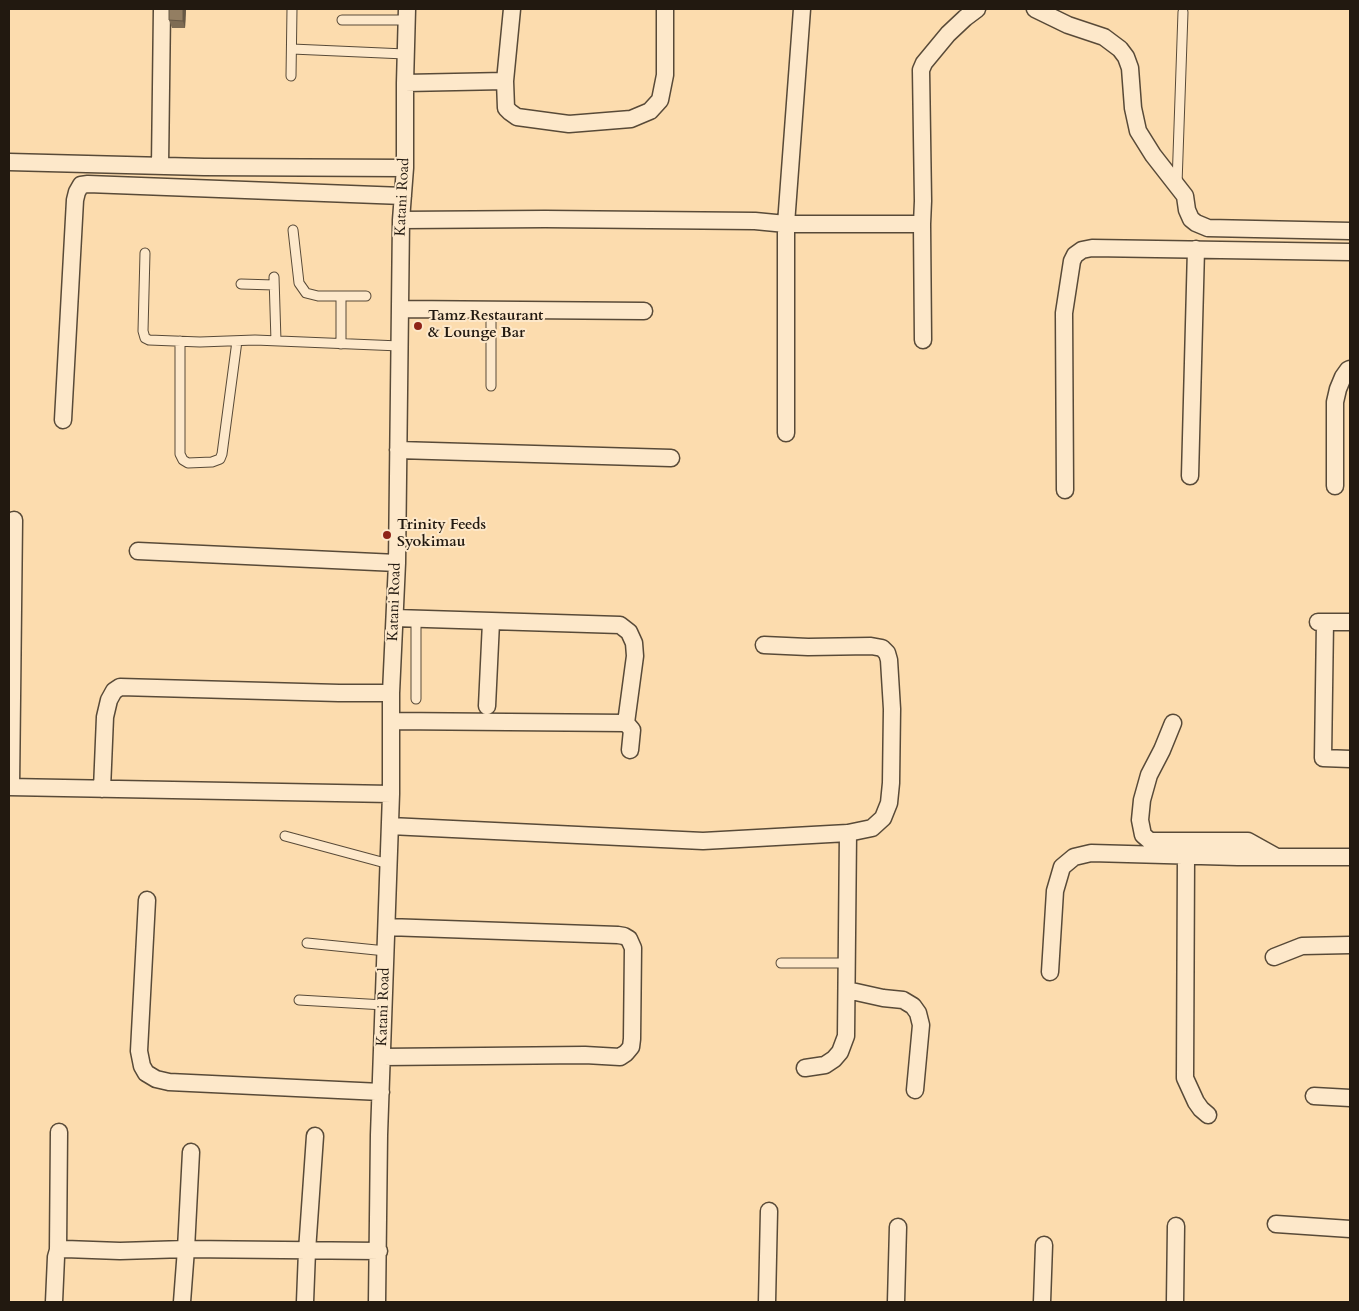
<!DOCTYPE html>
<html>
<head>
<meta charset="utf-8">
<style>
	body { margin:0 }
	#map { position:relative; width:1359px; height:1311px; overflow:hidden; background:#fcdcae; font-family:Cardo,serif }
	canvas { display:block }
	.frame { position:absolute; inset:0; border:10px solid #221910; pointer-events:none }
</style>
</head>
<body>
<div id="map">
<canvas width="1359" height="1311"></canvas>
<div class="frame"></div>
</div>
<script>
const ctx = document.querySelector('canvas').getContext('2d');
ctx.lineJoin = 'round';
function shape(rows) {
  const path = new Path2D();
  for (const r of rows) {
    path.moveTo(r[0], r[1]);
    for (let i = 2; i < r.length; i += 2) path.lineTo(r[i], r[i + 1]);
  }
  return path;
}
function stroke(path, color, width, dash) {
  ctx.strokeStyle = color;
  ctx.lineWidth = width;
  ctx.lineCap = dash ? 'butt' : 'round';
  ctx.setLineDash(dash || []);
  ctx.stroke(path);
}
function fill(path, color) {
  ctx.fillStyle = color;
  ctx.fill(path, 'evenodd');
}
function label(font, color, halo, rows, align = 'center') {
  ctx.font = font + ' Cardo,serif';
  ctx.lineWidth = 4;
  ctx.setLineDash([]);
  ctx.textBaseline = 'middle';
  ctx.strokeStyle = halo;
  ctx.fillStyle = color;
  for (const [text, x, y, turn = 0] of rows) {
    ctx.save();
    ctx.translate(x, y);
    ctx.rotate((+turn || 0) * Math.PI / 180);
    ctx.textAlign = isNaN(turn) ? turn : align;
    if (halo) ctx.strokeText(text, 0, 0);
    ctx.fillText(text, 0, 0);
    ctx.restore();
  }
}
const service = shape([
	[342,20,406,20],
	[292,49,405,54],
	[291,76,292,9],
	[1177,184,1183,12],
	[293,230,299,283,306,293,318,296,366,296],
	[145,253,143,331,145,338,149,340,200,342,255,340,400,346],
	[274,277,276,341],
	[241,284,274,285],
	[341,296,341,344],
	[491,310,491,386],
	[180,341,180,454,183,460,188,463,212,462,220,459,222,454,237,341],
	[416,619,416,699],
	[285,836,389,864],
	[307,943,386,951],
	[781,963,848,963],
	[299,1000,384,1005]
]);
const minor = shape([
	[1035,9,1068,25,1104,37,1120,49,1126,57,1130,68,1133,108,1138,131,1153,155,1185,196,1187,210,1191,219,1196,223,1208,228,1350,231],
	[505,81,506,108,510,112,517,117,569,124,631,119,650,111,660,100,665,75,665,9],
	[405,83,505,81,512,9],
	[9,162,204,167,405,168],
	[160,166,162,9],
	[401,220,545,219,755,221,786,224,922,224,923,201,921,70,924,63,948,34,965,18,977,9],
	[922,224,923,340],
	[401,309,644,311],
	[63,420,75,200,77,192,81,185,88,184,403,196],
	[786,433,786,224,802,9],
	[398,450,671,458],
	[1190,476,1196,249],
	[1335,486,1335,402,1338,389,1343,377,1348,370,1350,369],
	[1065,490,1064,313,1072,261,1075,255,1082,250,1092,248,1350,252],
	[138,551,397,563],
	[395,618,620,625,629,632,634,643,635,656,626,723],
	[1318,622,1350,622],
	[1325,622,1323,758,1350,759],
	[487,706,491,622],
	[391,721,626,723,632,730,630,750],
	[1173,723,1162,750,1149,775,1142,800,1140,820,1143,835,1150,841,1248,841,1275,856],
	[9,787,391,794],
	[11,787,14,520],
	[102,789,105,717,109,700,114,691,120,687,339,693,391,693],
	[390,826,703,841,848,833,872,828,883,818,889,803,891,783,892,709,889,660,887,653,882,648,871,646,808,647,764,645],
	[1186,856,1185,1078,1196,1102,1201,1109,1208,1115],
	[147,900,139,1051,142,1066,146,1073,156,1079,169,1082,381,1092],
	[1274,957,1302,946,1350,945],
	[1050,972,1055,891,1062,867,1074,857,1091,853,1238,857,1350,857],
	[847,990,883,998,903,1000,913,1006,918,1013,921,1025,915,1090],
	[382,1057,585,1055,620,1057,626,1053,631,1047,632,1039,633,948,629,939,624,936,618,935,387,927],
	[805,1068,825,1065,834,1059,840,1052,846,1036,848,833],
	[1314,1096,1350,1098],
	[1276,1224,1350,1229],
	[58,1250,65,1249,120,1251,186,1249,379,1251],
	[54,1302,56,1257,58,1250,59,1132],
	[182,1302,186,1249,191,1152],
	[305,1302,307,1251,315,1136],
	[377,1302,379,1135,391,794,391,693,397,563,401,220,405,168,405,83,407,9],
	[767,1302,769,1211],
	[896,1302,898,1227],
	[1042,1302,1044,1245],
	[1175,1302,1176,1226]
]);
const wall = shape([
	[169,9,186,9,185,28,172,28,169,20]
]);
const shadedWall = shape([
	[183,9,186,9,185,28,183,21]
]);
const building = shape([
	[169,9,183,9,183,21,169,20,169,9]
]);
const markers = [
	[418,326,5,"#8f2418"],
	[387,535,5,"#8f2418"]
];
const streetNames = [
	["Katani Road",403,197,-87],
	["Katani Road",395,602,-88],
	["Katani Road",384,1007,-88]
];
const poiNames = [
	["Tamz Restaurant",428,317],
	["& Lounge Bar",428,334],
	["Trinity Feeds",397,526],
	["Syokimau",397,543]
];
stroke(service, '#584a38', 11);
stroke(minor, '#584a38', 19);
stroke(service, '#fde8ca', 9);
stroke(minor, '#fde8ca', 16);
fill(wall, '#7e6c54');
fill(shadedWall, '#675845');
fill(building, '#937e62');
stroke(building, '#675845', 1);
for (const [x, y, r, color] of markers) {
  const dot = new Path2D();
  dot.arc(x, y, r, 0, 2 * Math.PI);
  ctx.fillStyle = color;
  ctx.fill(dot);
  stroke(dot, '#fde8ca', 2);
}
label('15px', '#221910', '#fde8ca', streetNames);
label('bold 15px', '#221910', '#fde8ca', poiNames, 'left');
</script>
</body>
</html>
